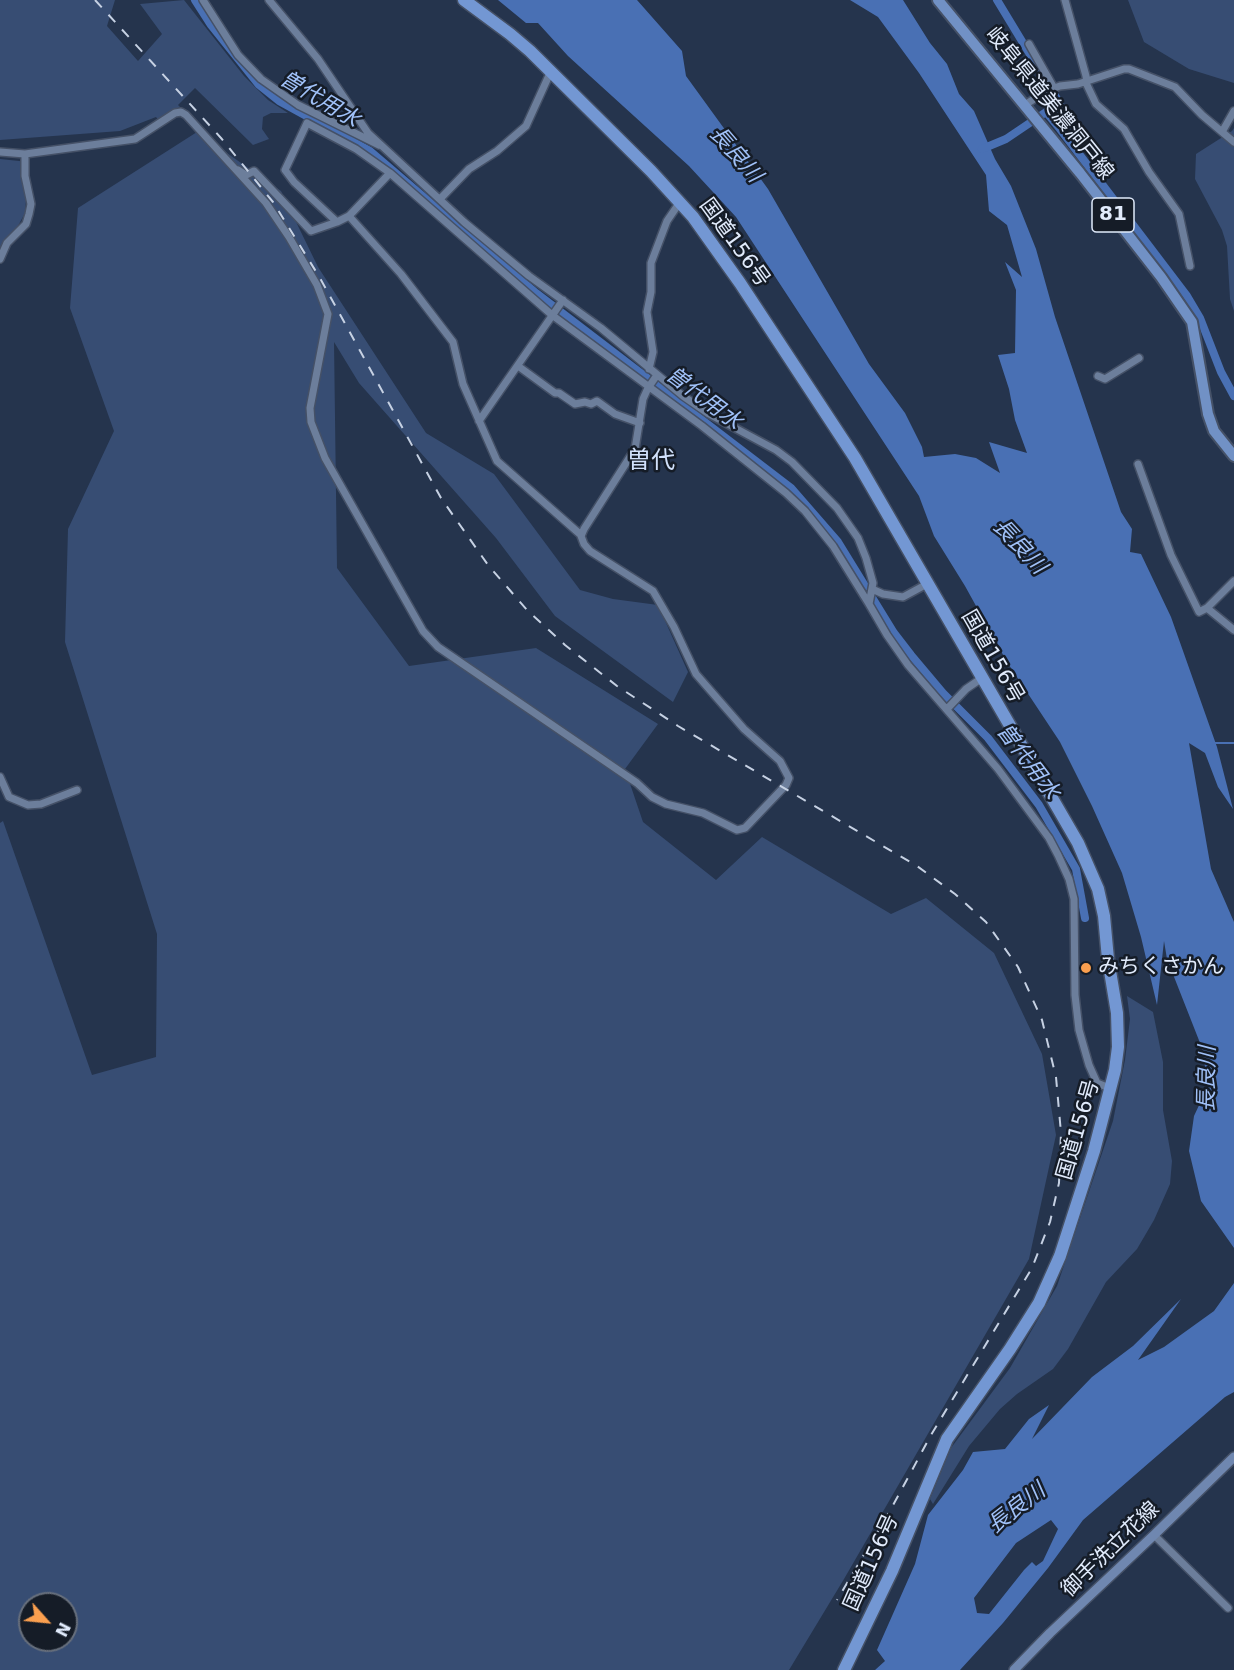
<!DOCTYPE html>
<html>
<head>
<meta charset="utf-8">
<style>
	body { margin:0 }
	#map { position:relative; width:1234px; height:1670px; overflow:hidden; background:#25344d; font-family:"DejaVu Sans",sans-serif }
	canvas { display:block }
	.north { position:absolute; left:18px; top:1592px; width:60px; height:60px; box-sizing:border-box; background:#151c27; border:2px solid #676f7c; border-radius:50%; rotate:117deg; font-size:16px; font-weight:700; line-height:24px; text-align:center; color:#e1ebfc }
	.north::after { content:''; display:block; margin:auto; width:21px; height:27px; background:#fa9f4f; clip-path:polygon(50% 0,100% 100%,50% 72%,0 100%) }
</style>
</head>
<body>
<div id="map">
<canvas width="1234" height="1670"></canvas>
<div class="north">N</div>
</div>
<script>
const ctx = document.querySelector('canvas').getContext('2d');
ctx.lineJoin = 'round';
function fill(path, color) {
  ctx.fillStyle = color;
  ctx.fill(path, 'evenodd');
}
function shape(rows) {
  const path = new Path2D();
  for (const r of rows) {
    path.moveTo(r[0], r[1]);
    for (let i = 2; i < r.length; i += 2) path.lineTo(r[i], r[i + 1]);
  }
  return path;
}
function stroke(path, color, width, dash) {
  ctx.strokeStyle = color;
  ctx.lineWidth = width;
  ctx.lineCap = dash ? 'butt' : 'round';
  ctx.setLineDash(dash || []);
  ctx.stroke(path);
}
function label(font, color, halo, rows, align = 'center') {
  ctx.font = font + ' "DejaVu Sans","Noto Sans JP",sans-serif';
  ctx.lineWidth = 5;
  ctx.setLineDash([]);
  ctx.textBaseline = 'middle';
  ctx.strokeStyle = halo;
  ctx.fillStyle = color;
  for (const [text, x, y, turn = 0] of rows) {
    ctx.save();
    ctx.translate(x, y);
    ctx.rotate((+turn || 0) * Math.PI / 180);
    ctx.textAlign = isNaN(turn) ? turn : align;
    if (halo) ctx.strokeText(text, 0, 0);
    ctx.fillText(text, 0, 0);
    ctx.restore();
  }
}
const green = shape([
	[0,0,115,0,107,26,138,61,162,34,140,4,184,0,244,76,268,100,288,113,271,113,263,117,262,129,269,139,253,145,195,88,178,105,180,107,172,111,160,122,156,117,120,131,0,140],
	[1128,0,1234,0,1234,83,1189,69,1144,42],
	[1234,128,1234,311,1230,299,1227,246,1222,230,1195,179,1196,154,1232,131],
	[197,132,281,191,318,267,426,433,494,474,580,590,613,599,658,605,688,672,673,702,555,616,496,538,359,383,334,342,337,568,409,666,536,648,658,724,625,769,643,822,716,880,762,837,891,914,926,898,994,953,1042,1054,1056,1135,1029,1259,844,1579,789,1670,0,1670,0,823,3,821,92,1075,156,1057,157,934,65,642,68,529,114,431,70,308,78,208],
	[30,1604,66,1604,66,1640,30,1640],
	[0,159,29,162,25,213,0,259],
	[1127,996,1153,1012,1163,1062,1163,1110,1172,1161,1170,1184,1154,1220,1137,1249,1106,1282,1068,1349,1053,1369,1017,1394,1000,1409,969,1446,933,1504,930,1499,951,1448,1010,1368,1057,1286,1113,1121,1125,1060,1130,1019]
]);
const water = shape([
	[498,0,637,0,682,51,686,76,768,189,869,364,905,413,922,447,924,457,955,454,976,458,1000,473,989,442,1027,453,1015,420,1009,389,998,355,1015,353,1016,290,1005,262,1022,277,1007,225,989,211,986,175,919,73,878,17,850,0,903,0,930,43,947,64,959,94,974,111,995,159,1011,186,1036,249,1055,317,1121,512,1132,529,1130,552,1141,554,1171,617,1217,747,1233,809,1218,787,1205,753,1189,743,1211,869,1234,922,1234,1248,1201,1201,1189,1151,1194,1116,1208,1086,1202,1048,1167,959,1164,941,1157,1005,1141,937,1122,873,1092,806,1060,742,1007,662,965,586,934,536,919,496,736,217,689,166,568,56,538,23,526,23],
	[1234,1283,1234,1392,1225,1397,1083,1520,1048,1568,1003,1623,960,1670,875,1670,885,1661,877,1650,915,1564,928,1515,963,1470,973,1452,1005,1449,1029,1419,1049,1405,1032,1439,1092,1377,1133,1346,1181,1299,1138,1360,1164,1347,1214,1311],
	[1051,1520,1058,1529,1043,1561,1036,1566,1032,1562,1024,1570,989,1614,977,1613,974,1598,1016,1543]
]);
const stream = shape([
	[1213,743,1234,743]
]);
const canal = shape([
	[195,0,211,25,259,85,279,101,370,151,536,293,791,488,838,542,894,633,911,655,943,693,988,738,1039,805,1076,869,1085,918],
	[997,0,1040,71],
	[1048,83,1062,108,1060,129,1187,296,1200,318,1221,372,1234,396],
	[982,149,1006,139,1046,112,1060,129]
]);
const minor = shape([
	[203,0,238,55,261,79,298,105,379,145],
	[269,0,318,59,368,133,464,222,529,276,601,328,683,396,709,414,776,450,792,462,837,508,858,538,866,558,873,583,869,604,887,635,908,665,998,769,1049,838,1058,855,1069,879,1074,899,1075,995,1079,1030,1089,1065,1097,1083,1112,1089],
	[1065,0,1086,76,1087,85,1096,104,1124,129,1149,172,1179,214,1190,266],
	[1029,44,1054,88],
	[1025,105,1046,91,1060,86,1078,84,1124,69,1129,69,1175,87,1202,115,1234,142],
	[1222,132,1234,111],
	[0,152,25,154,135,139,175,113,181,112,186,115,266,203,289,237,317,285,328,314,310,408,311,422,325,458,423,631,438,647,637,783,652,797,666,804,703,813,737,830,745,828,786,785,789,778,780,761,744,729,696,674,674,627,653,591,590,551,584,544,581,536,584,529,635,449,643,399,648,388,657,375],
	[238,170,246,175,254,171,311,231,337,222],
	[390,173,349,216,337,222,294,182,285,170,307,123,356,149,390,173,552,315,702,426,786,493,805,511,833,546,869,604],
	[440,199,469,169,497,151,526,126,551,71],
	[349,216,401,274,453,342,463,384,497,461,581,535],
	[0,259,7,243,26,224,29,214,31,204,25,176,25,154],
	[518,366,555,393,559,393,575,404,585,402,591,404,597,401,615,414,640,423],
	[649,369,653,352,647,312,651,292,651,263,667,221,680,202],
	[1098,376,1105,379,1139,358],
	[479,421,563,300],
	[1138,464,1171,555,1199,612,1207,608],
	[1234,581,1207,608,1234,630],
	[872,589,883,594,903,597,927,584],
	[947,709,966,689,982,678],
	[0,777,9,797,28,805,41,804,77,790],
	[1154,1535,1228,1608]
]);
const secondary = shape([
	[1014,1670,1050,1633,1154,1535,1234,1457]
]);
const primary = shape([
	[938,0,1080,173,1161,277,1192,322,1208,414,1214,431,1234,456]
]);
const trunk = shape([
	[464,0,510,34,530,51,651,171,693,217,740,283,855,458,1078,843,1098,889,1104,916,1108,959,1117,1013,1118,1047,1115,1070,1094,1151,1060,1256,1039,1303,1010,1349,947,1439,892,1571,844,1670]
]);
const rail = shape([
	[95,0,221,138,273,202,320,278,441,498,488,565,527,610,565,645,617,686,678,726,917,866,955,894,986,922,1018,967,1042,1020,1056,1077,1061,1133,1059,1183,1050,1222,1032,1268,931,1435,891,1509,837,1600]
]);
const markers = [
	[1086,968,6,"#fa9f4f"]
];
const shields = [
	[1113,215,42]
];
const shieldNames = [
	["81",1113,215]
];
const streetNames = [
	["岐阜県道美濃洞戸線",1049,104,51],
	["国道156号",734,243,54],
	["国道156号",992,657,60],
	["国道156号",1079,1130,-74],
	["御手洗立花線",1111,1550,-44],
	["国道156号",872,1563,-66]
];
const poiNames = [
	["みちくさかん",1098,968]
];
const waterNames = [
	["曽代用水",319,100,31],
	["長良川",735,155,49],
	["曽代用水",703,399,37],
	["長良川",1019,547,47],
	["曽代用水",1027,762,53],
	["長良川",1208,1079,-89],
	["長良川",1017,1509,-38]
];
const quarterNames = [
	["曽代",651,462]
];
fill(green, '#374d73');
fill(water, '#4970b4');
stroke(stream, '#4970b4', 2);
stroke(canal, '#4970b4', 8);
stroke(minor, '#455167', 10);
stroke(secondary, '#455167', 12);
stroke(primary, '#455167', 14);
stroke(trunk, '#455167', 15);
stroke(minor, '#6c7e9b', 7);
stroke(secondary, '#6f87b0', 9);
stroke(primary, '#7191c5', 10);
stroke(trunk, '#7397d3', 12);
stroke(rail, '#c6d1e3', 2, [10, 10]);
for (const [x, y, r, color] of markers) {
  const dot = new Path2D();
  dot.arc(x, y, r, 0, 2 * Math.PI);
  ctx.fillStyle = color;
  ctx.fill(dot);
  stroke(dot, '#151c27', 2);
}
for (const [x, y, w] of shields) {
  const box = new Path2D();
  box.roundRect(x - w / 2, y - 17, w, 34, 4.5);
  ctx.fillStyle = '#151c27';
  ctx.fill(box);
  stroke(box, '#e1ebfc', 1.5);
}
label('bold 20px', '#e1ebfc', null, shieldNames);
label('21px', '#e1ebfc', '#151c27', streetNames);
label('21px', '#e1ebfc', '#151c27', poiNames, 'left');
label('italic 22px', '#a0c1f8', '#151c27', waterNames);
label('24px', '#d1e1fb', '#151c27', quarterNames);
</script>
</body>
</html>
